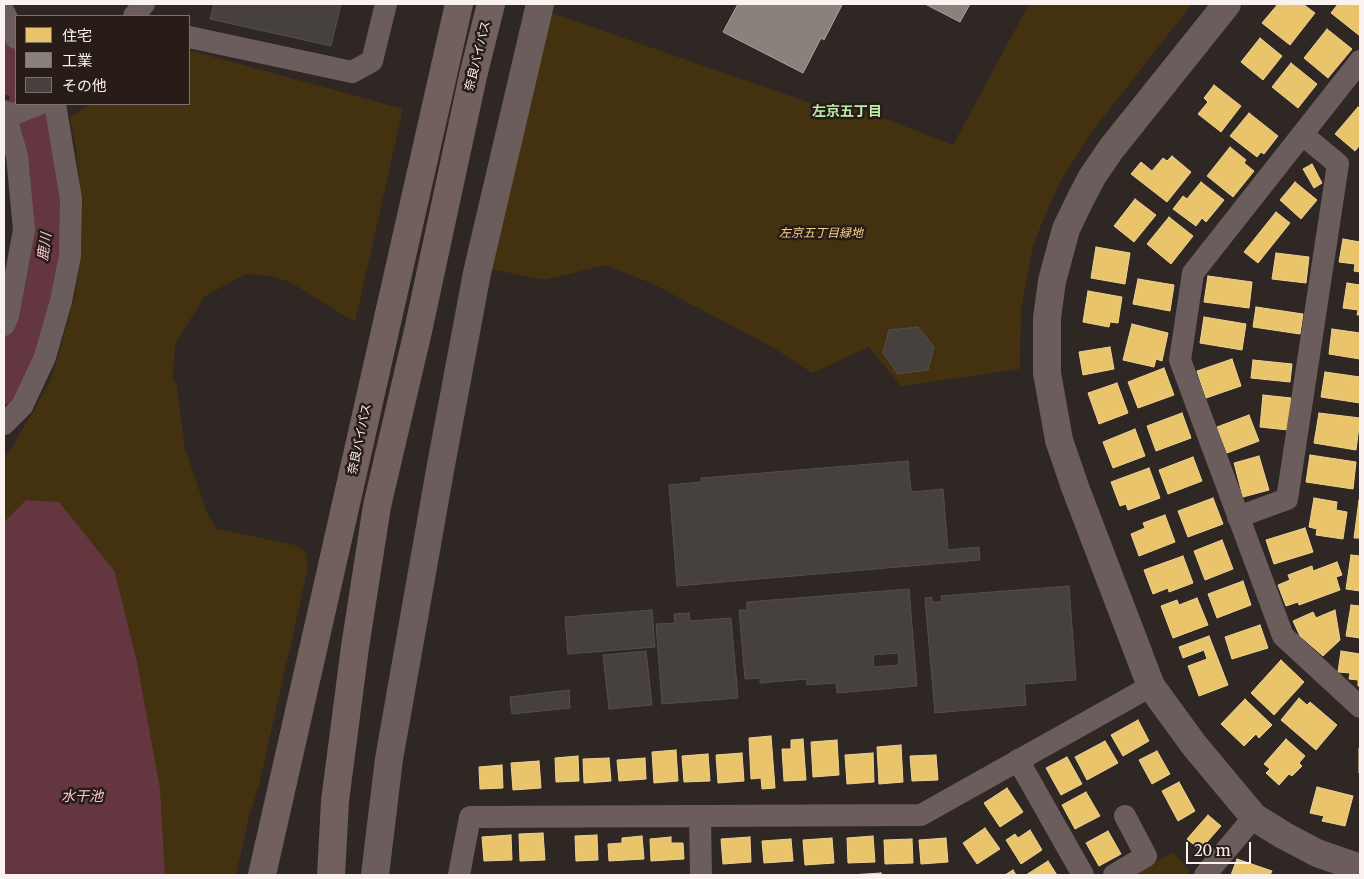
<!DOCTYPE html>
<html>
<head>
<meta charset="utf-8">
<style>
	body { margin:0 }
	#map { position:relative; width:1364px; height:879px; overflow:hidden; background:#2e2724; font-family:Merriweather,"Noto Sans JP",serif }
	canvas { display:block }
	.frame { position:absolute; inset:0; border:5px solid #faf2ee; pointer-events:none }
	.legend { position:absolute; left:15px; top:15px; width:175px; height:90px; box-sizing:border-box; background:#271c17; border:1px solid #7b726d; margin:0; padding:6px 9px; list-style:none; font-size:15px; color:#faf2ee }
	.legend li { display:flex; align-items:center; gap:10px; height:25px }
	.legend b { width:25px; border:1px solid #7b726d }
	.scale { position:absolute; left:1186px; top:842px; width:65px; height:22px; box-sizing:border-box; border:2px solid #faf2ee; border-top:0; padding-left:6px; font-size:15px; line-height:18px; white-space:nowrap; color:#faf2ee; -webkit-text-stroke:4px #271c17; paint-order:stroke }
</style>
</head>
<body>
<div id="map">
<canvas width="1364" height="879"></canvas>
<div class="frame"></div>
<ul class="legend">
<li><b style="height:14px;background:#e9c46a"></b>住宅</li>
<li><b style="height:14px;background:#8a817c"></b>工業</li>
<li><b style="height:14px;background:#46413e"></b>その他</li>
</ul>
<div class="scale">20 m</div>
</div>
<script>
const ctx = document.querySelector('canvas').getContext('2d');
ctx.lineJoin = 'round';
function fill(path, color) {
  ctx.fillStyle = color;
  ctx.fill(path, 'evenodd');
}
function shape(rows) {
  const path = new Path2D();
  for (const r of rows) {
    path.moveTo(r[0], r[1]);
    for (let i = 2; i < r.length; i += 2) path.lineTo(r[i], r[i + 1]);
  }
  return path;
}
function stroke(path, color, width, dash) {
  ctx.strokeStyle = color;
  ctx.lineWidth = width;
  ctx.lineCap = dash ? 'butt' : 'round';
  ctx.setLineDash(dash || []);
  ctx.stroke(path);
}
function label(font, color, halo, rows, align = 'center') {
  ctx.font = font + ' Merriweather,"Noto Sans JP",serif';
  ctx.lineWidth = 5;
  ctx.setLineDash([]);
  ctx.textBaseline = 'middle';
  ctx.strokeStyle = halo;
  ctx.fillStyle = color;
  for (const [text, x, y, turn = 0] of rows) {
    ctx.save();
    ctx.translate(x, y);
    ctx.rotate((+turn || 0) * Math.PI / 180);
    ctx.textAlign = isNaN(turn) ? turn : align;
    if (halo) ctx.strokeText(text, 0, 0);
    ctx.fillText(text, 0, 0);
    ctx.restore();
  }
}
const green = shape([
	[1029,4,1192,4,1091,133,1058,185,1033,245,1021,310,1020,369,901,386,869,347,812,373,774,348,651,283,606,265,544,280,490,269,549,12,842,114,855,107,953,145],
	[189,50,403,109,355,322,288,281,270,276,246,274,205,296,176,342,172,378,177,385,185,448,208,516,217,529,295,545,306,553,308,567,294,630,259,785,249,817,236,875,165,875,160,788,137,662,115,572,26,500,4,522,4,452,8,454,50,382,61,347,72,304,75,297,82,245,82,216,76,148,70,118,90,104,189,104],
	[1173,852,1190,871,1186,875,1135,875]
]);
const water = shape([
	[26,500,59,502,115,572,137,662,160,788,165,875,4,875,4,522]
]);
const homes = shape([
	[1278,4,1282,4,1285,6,1287,4,1303,4,1315,13,1290,45,1262,23,1278,4],
	[1338,4,1360,4,1360,36,1331,13,1338,4],
	[1327,29,1352,49,1328,78,1304,58,1327,29],
	[1260,38,1282,56,1263,80,1241,62,1260,38],
	[1291,63,1317,84,1298,108,1272,87,1291,63],
	[1214,85,1241,106,1221,132,1198,114,1208,102,1204,98,1214,85],
	[1358,107,1360,109,1360,145,1355,151,1335,134,1358,107],
	[1249,113,1278,136,1264,154,1261,152,1257,157,1230,136,1249,113],
	[1230,147,1246,160,1244,163,1254,171,1233,197,1207,176,1230,147],
	[1172,156,1191,172,1167,202,1131,174,1141,162,1152,171,1163,158,1167,161,1172,156],
	[1312,164,1322,183,1314,188,1303,169,1312,164],
	[1201,182,1224,200,1206,222,1202,218,1196,226,1173,209,1183,196,1187,199,1201,182],
	[1295,182,1317,200,1301,219,1280,200,1295,182],
	[1135,199,1156,215,1134,242,1114,226,1135,199],
	[1276,212,1290,223,1258,263,1244,252,1276,212],
	[1169,217,1193,236,1171,264,1147,244,1169,217],
	[1343,239,1360,242,1360,272,1354,271,1355,264,1339,262,1343,239],
	[1096,247,1130,253,1125,284,1091,278,1096,247],
	[1276,253,1309,257,1306,283,1272,279,1276,253],
	[1208,276,1252,282,1249,308,1204,302,1208,276],
	[1138,279,1174,285,1170,311,1133,304,1138,279],
	[1347,283,1360,285,1360,315,1357,315,1358,310,1343,308,1347,283],
	[1088,291,1122,297,1118,323,1110,322,1109,327,1083,322,1088,291],
	[1256,307,1303,314,1300,334,1253,327,1256,307],
	[1204,317,1246,324,1242,350,1200,343,1204,317],
	[1132,324,1168,333,1162,361,1156,359,1154,367,1123,360,1132,324],
	[1332,329,1360,333,1360,359,1329,354,1332,329],
	[1110,347,1114,369,1083,375,1079,352,1110,347],
	[1232,359,1241,386,1206,398,1197,371,1232,359],
	[1253,360,1292,364,1290,382,1251,378,1253,360],
	[1164,368,1174,395,1138,408,1128,382,1164,368],
	[1325,372,1360,377,1360,403,1321,397,1325,372],
	[1117,383,1128,413,1099,424,1088,393,1117,383],
	[1263,395,1291,398,1288,430,1260,427,1263,395],
	[1182,413,1191,438,1156,451,1147,426,1182,413],
	[1319,413,1360,418,1356,450,1314,443,1319,413],
	[1249,415,1259,441,1227,453,1217,427,1249,415],
	[1135,429,1145,456,1113,468,1103,442,1135,429],
	[1310,455,1356,462,1353,489,1306,482,1310,455],
	[1259,456,1269,490,1243,497,1234,463,1259,456],
	[1193,457,1202,481,1168,494,1159,470,1193,457],
	[1149,468,1160,498,1128,510,1126,504,1120,506,1111,482,1149,468],
	[1213,498,1223,524,1188,537,1178,511,1213,498],
	[1314,498,1337,502,1336,510,1347,512,1343,539,1316,535,1317,529,1309,527,1314,498],
	[1359,500,1360,500,1360,538,1354,538,1359,500],
	[1165,515,1175,542,1139,556,1131,534,1145,528,1143,523,1165,515],
	[1305,528,1313,552,1274,564,1266,540,1305,528],
	[1222,540,1233,569,1205,580,1194,551,1222,540],
	[1351,555,1360,556,1360,591,1346,589,1351,555],
	[1183,556,1193,583,1169,592,1168,588,1153,594,1144,570,1183,556],
	[1337,562,1342,575,1336,577,1340,590,1299,605,1298,602,1286,606,1278,585,1290,580,1288,575,1312,566,1313,571,1337,562],
	[1243,581,1251,605,1217,618,1208,594,1243,581],
	[1197,598,1208,625,1173,638,1161,606,1177,600,1179,605,1197,598],
	[1351,605,1360,606,1360,638,1346,636,1351,605],
	[1335,610,1340,640,1323,656,1300,636,1293,621,1313,612,1316,618,1335,610],
	[1260,625,1268,648,1232,659,1225,637,1260,625],
	[1209,636,1228,685,1199,696,1188,666,1207,659,1204,650,1183,658,1179,647,1209,636],
	[1341,651,1360,654,1360,686,1358,686,1358,680,1349,679,1350,673,1338,672,1341,651],
	[1281,660,1304,682,1274,715,1251,693,1281,660],
	[1299,698,1307,705,1310,702,1337,725,1316,750,1281,720,1299,698],
	[1245,699,1272,725,1259,738,1256,734,1244,746,1221,724,1245,699],
	[1138,720,1149,741,1123,756,1111,735,1138,720],
	[771,736,775,788,762,789,761,778,751,779,749,738,771,736],
	[803,739,806,780,784,781,782,749,791,749,791,740,803,739],
	[1286,739,1305,756,1299,763,1302,766,1292,776,1289,774,1279,785,1266,773,1270,769,1264,764,1286,739],
	[837,740,839,775,813,777,811,742,837,740],
	[1105,741,1118,763,1087,780,1075,757,1105,741],
	[901,745,903,782,879,784,877,747,901,745],
	[1359,749,1360,749,1360,773,1359,773,1359,749],
	[676,750,678,781,654,783,652,752,676,750],
	[1157,751,1170,774,1152,784,1139,760,1157,751],
	[742,753,744,781,718,783,716,755,742,753],
	[873,753,874,782,847,784,845,755,873,753],
	[708,754,710,781,684,782,682,756,708,754],
	[936,755,938,780,912,781,910,756,936,755],
	[578,756,579,781,556,782,555,758,578,756],
	[1067,757,1082,784,1061,795,1046,768,1067,757],
	[609,758,611,781,584,783,583,759,609,758],
	[645,758,646,779,619,781,617,760,645,758],
	[539,761,541,788,513,790,511,763,539,761],
	[502,765,503,788,480,789,479,767,502,765],
	[1179,782,1195,811,1178,821,1162,791,1179,782],
	[1317,787,1353,796,1345,826,1322,821,1324,816,1310,813,1317,787],
	[1007,788,1023,812,1000,827,984,803,1007,788],
	[1086,792,1100,816,1075,829,1062,805,1086,792],
	[1208,815,1221,826,1200,850,1187,839,1208,815],
	[985,828,1000,849,977,864,963,843,985,828],
	[1030,830,1042,850,1021,864,1006,840,1015,834,1018,838,1030,830],
	[1108,831,1121,854,1099,866,1086,843,1108,831],
	[543,833,545,860,520,861,519,834,543,833],
	[511,835,512,860,484,861,482,837,511,835],
	[597,835,598,860,576,861,575,836,597,835],
	[642,836,644,859,609,861,608,844,622,843,622,838,642,836],
	[873,836,875,862,848,863,847,838,873,836],
	[671,837,671,843,683,843,684,859,651,861,650,839,671,837],
	[750,837,751,862,723,864,721,839,750,837],
	[832,838,834,863,805,865,803,840,832,838],
	[946,838,948,862,921,864,919,840,946,838],
	[791,839,793,861,764,863,762,841,791,839],
	[912,839,913,863,885,864,884,840,912,839],
	[1237,859,1272,871,1270,875,1231,875,1237,859],
	[1048,861,1057,875,1026,875,1048,861],
	[1013,870,1016,875,1005,875,1013,870],
	[881,873,881,875,851,875,881,873]
]);
const industry = shape([
	[738,4,839,4,842,5,824,40,821,38,803,73,723,32,738,4],
	[925,4,970,4,960,22,925,4]
]);
const river = shape([
	[4,55,16,78],
	[4,385,23,342,39,287,48,227,38,132,28,104]
]);
const building = shape([
	[214,4,341,4,331,46,210,19,214,4],
	[918,327,934,347,928,370,898,374,883,353,889,330,918,327],
	[908,461,911,492,943,489,948,550,979,547,980,560,677,586,669,485,701,482,701,478,908,461],
	[1069,586,1076,680,1024,684,1026,705,935,713,925,598,932,597,932,602,942,602,941,596,1069,586],
	[909,589,917,686,837,693,836,683,807,685,807,679,760,683,760,678,745,679,739,610,747,610,747,602,909,589],
	[898,653,899,665,874,667,873,655,898,653],
	[652,610,655,647,568,654,565,617,652,610],
	[689,613,690,621,731,618,738,698,662,704,656,624,675,623,674,614,689,613],
	[646,651,652,705,609,709,603,655,646,651],
	[569,690,570,708,512,714,510,697,569,690]
]);
const minor = shape([
	[4,12,16,38],
	[134,16,144,4],
	[189,37,352,72,372,61,386,4],
	[1360,61,1193,273,1180,360,1283,636,1360,707],
	[4,111,17,156,24,230,8,316,4,325],
	[4,118,39,104],
	[4,424,22,406,45,357,61,301,70,256,71,199,55,104],
	[1238,517,1287,499,1338,164,1303,135],
	[1018,760,1083,875],
	[700,816,701,875],
	[459,875,470,817,921,815,1151,686],
	[1114,875,1146,856,1125,816],
	[1205,875,1254,817]
]);
const tertiary = shape([
	[1227,4,1111,149,1092,177,1080,200,1066,229,1052,281,1047,318,1047,373,1059,440,1075,487,1151,686,1194,745,1254,817,1283,835,1317,853,1360,868],
	[375,875,389,759,441,465,477,273,540,4]
]);
const trunk = shape([
	[262,875,459,4],
	[331,875,335,801,355,647,377,506,418,331,473,76,491,4]
]);
const streetNames = [
	["奈良バイパス",478,56,-76],
	["奈良バイパス",360,439,-78]
];
const parkNames = [
	["左京五丁目緑地",821,234]
];
const neighbourhoodNames = [
	["左京五丁目",847,112]
];
const waterNames = [
	["鹿川",45,247,-82],
	["水干池",82,797]
];
fill(green, '#44310f');
fill(water, '#643640');
fill(homes, '#e9c46a');
stroke(homes, '#eed292', 1);
fill(industry, '#8a817c');
stroke(industry, '#aca39e', 1);
stroke(river, '#643640', 39);
fill(building, '#46413e');
stroke(building, '#544f4c', 1);
stroke(minor, '#6b5d5c', 22);
stroke(tertiary, '#6b5d5c', 28);
stroke(trunk, '#71605e', 28);
label('12px', '#faf2ee', '#271c17', streetNames);
label('italic 12px', '#f9d088', '#271c17', parkNames);
label('bold 14px', '#bdecaa', '#271c17', neighbourhoodNames);
label('italic 14px', '#fac6cf', '#271c17', waterNames);
</script>
</body>
</html>
